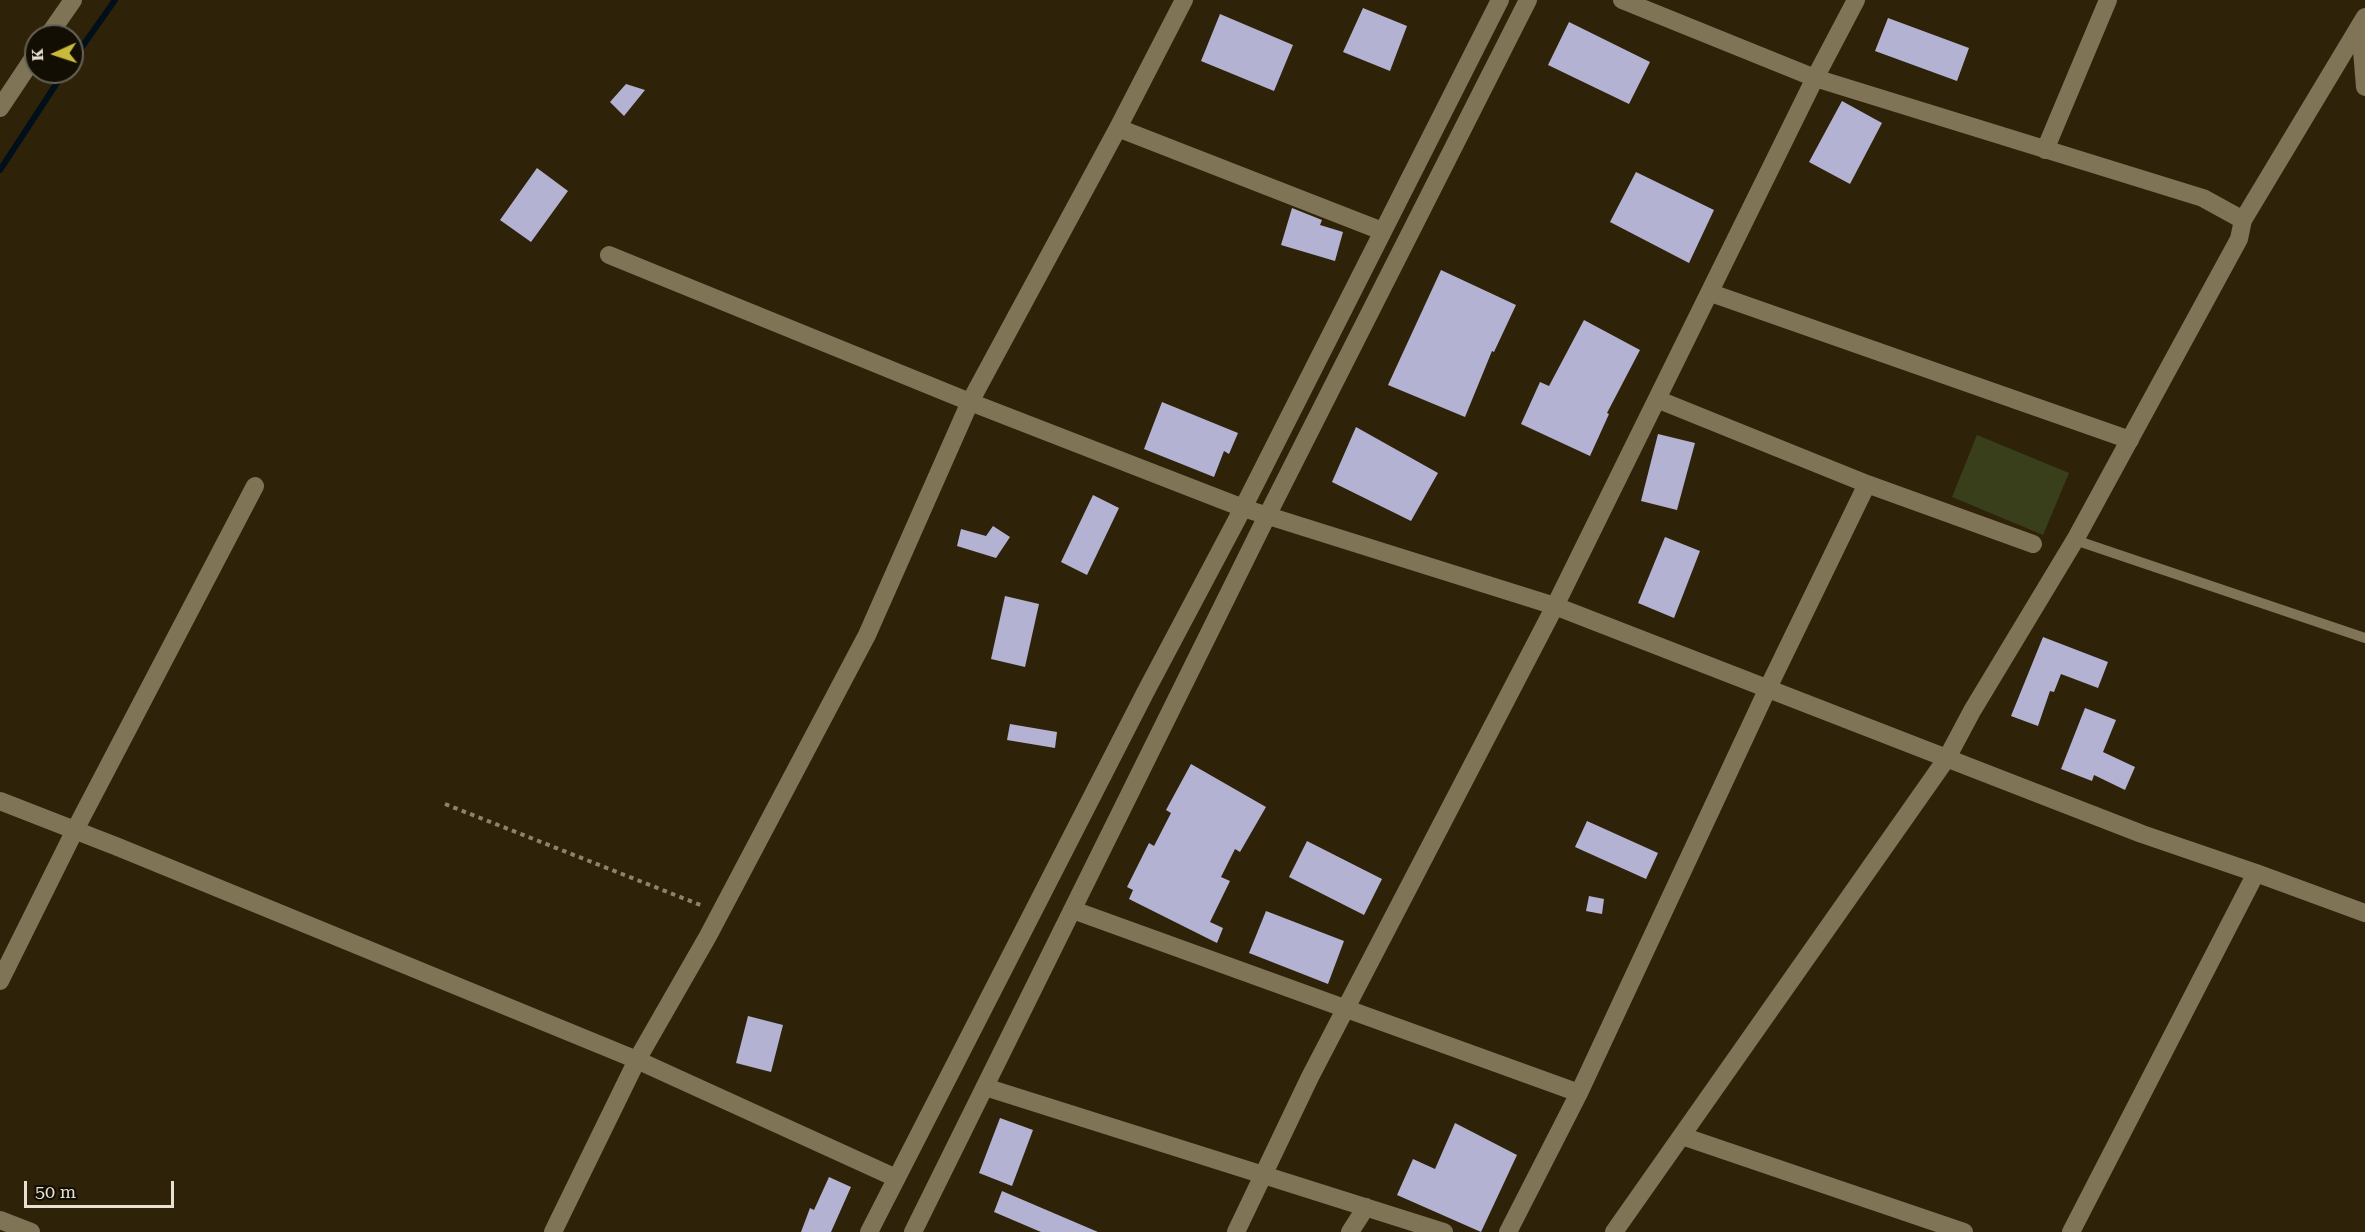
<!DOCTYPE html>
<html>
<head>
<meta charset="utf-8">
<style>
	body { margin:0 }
	#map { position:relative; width:2365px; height:1232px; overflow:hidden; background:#2e2308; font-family:"Roboto Serif",serif }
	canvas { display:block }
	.north { position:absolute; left:24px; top:24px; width:60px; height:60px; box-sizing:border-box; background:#120e04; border:2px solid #686256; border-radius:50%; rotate:267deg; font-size:16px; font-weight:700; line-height:24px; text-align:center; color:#e8e1d1 }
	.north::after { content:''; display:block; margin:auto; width:21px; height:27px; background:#caba3a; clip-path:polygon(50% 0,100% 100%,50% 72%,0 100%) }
	.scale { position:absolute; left:24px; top:1181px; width:150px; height:27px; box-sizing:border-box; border:3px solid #e8e1d1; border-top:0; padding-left:8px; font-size:18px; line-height:21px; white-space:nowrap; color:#e8e1d1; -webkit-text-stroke:4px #120e04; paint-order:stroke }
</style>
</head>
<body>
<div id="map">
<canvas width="2365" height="1232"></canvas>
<div class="north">K</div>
<div class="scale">50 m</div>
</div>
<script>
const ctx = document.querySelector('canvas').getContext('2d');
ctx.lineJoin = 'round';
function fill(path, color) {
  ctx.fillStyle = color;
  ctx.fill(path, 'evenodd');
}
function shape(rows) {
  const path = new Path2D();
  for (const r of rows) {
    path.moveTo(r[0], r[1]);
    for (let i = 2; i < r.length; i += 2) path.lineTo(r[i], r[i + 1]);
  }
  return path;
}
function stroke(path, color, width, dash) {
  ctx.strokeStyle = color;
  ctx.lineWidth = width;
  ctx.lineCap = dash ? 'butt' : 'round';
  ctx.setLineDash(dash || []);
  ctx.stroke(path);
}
const green = shape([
	[1977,435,2069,473,2043,535,1952,497]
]);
const stream = shape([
	[72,61,115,0],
	[0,170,64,72]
]);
const building = shape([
	[1363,8,1407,26,1390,71,1343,52],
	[1220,14,1293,45,1274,91,1201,61],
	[1888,18,1969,48,1957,81,1875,51],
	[1569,22,1650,62,1629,104,1548,65],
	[626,84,645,90,624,116,610,102],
	[1842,101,1882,123,1850,184,1809,162],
	[537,168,568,191,531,242,500,220],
	[1636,172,1714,210,1689,263,1610,222],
	[1292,208,1322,220,1320,225,1343,232,1335,261,1281,245],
	[1441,270,1516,305,1494,352,1492,351,1465,417,1388,385],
	[1584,320,1640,350,1607,413,1609,414,1590,456,1521,424,1540,382,1549,386],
	[1162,402,1238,433,1229,454,1224,451,1214,477,1144,449],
	[1356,427,1438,473,1411,521,1332,482],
	[1658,434,1695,443,1677,510,1641,501],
	[1093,495,1119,508,1087,575,1061,562],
	[993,526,1010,537,996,558,957,546,961,529,986,536],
	[1665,537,1700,551,1674,618,1638,603],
	[1005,596,1039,604,1025,667,991,659],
	[2043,637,2108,662,2098,688,2061,674,2054,692,2050,691,2038,726,2011,716],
	[2085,708,2116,720,2103,752,2135,767,2125,790,2094,775,2092,781,2061,769],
	[1010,724,1057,732,1055,748,1007,740],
	[1191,764,1266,807,1240,852,1235,849,1221,877,1230,881,1210,922,1223,928,1217,943,1129,899,1133,890,1127,887,1149,843,1154,846,1171,813,1166,810],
	[1587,821,1658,853,1646,879,1575,847],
	[1307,841,1382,879,1364,915,1289,877],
	[1589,896,1604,899,1602,914,1586,911],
	[1266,911,1344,941,1328,984,1249,953],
	[748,1016,783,1025,771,1072,736,1063],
	[1000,1118,1033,1130,1012,1186,979,1173],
	[1455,1123,1517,1155,1481,1232,1397,1195,1413,1159,1435,1169],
	[829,1177,851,1187,831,1232,801,1232,810,1208,814,1210],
	[1002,1191,1098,1232,1041,1232,994,1212]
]);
const path = shape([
	[445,804,703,906]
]);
const service = shape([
	[2075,540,2365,638]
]);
const minor = shape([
	[2365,28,2362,50,2365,87],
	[48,36,73,0],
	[0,108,36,54],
	[1118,128,1382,231],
	[2045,150,2108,0],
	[2243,220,2365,17],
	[609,255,970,402,1243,508,1555,606,2142,834,2256,873,2071,1232],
	[1711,293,2130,440],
	[1659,400,1867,484],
	[0,801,118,847,637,1060,896,1178],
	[2256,873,2365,913],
	[1073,910,1579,1093],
	[0,981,75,830,255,486],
	[985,1087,1444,1232],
	[1682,1136,1964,1232],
	[0,1220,31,1232],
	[553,1232,637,1060,708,936,867,635,970,402,1118,128,1184,0],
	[1236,1232,1310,1077,1555,606,1815,78,1856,0],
	[1350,1232,1366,1207],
	[1508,1232,1579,1093,1768,688,1867,484,2033,544],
	[1614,1232,1947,758,1972,711,2075,540,2239,239,2243,220,2203,198,1815,78,1622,0]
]);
const tertiary = shape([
	[869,1232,1145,693,1243,508,1500,0],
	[913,1232,1267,516,1528,0]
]);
fill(green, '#383f1a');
stroke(stream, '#000f1a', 6);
fill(building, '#b4b2d2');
stroke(path, '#8c836d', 4, [4.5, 4.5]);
stroke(service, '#807457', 10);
stroke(minor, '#807457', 18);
stroke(tertiary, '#807457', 18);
</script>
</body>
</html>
